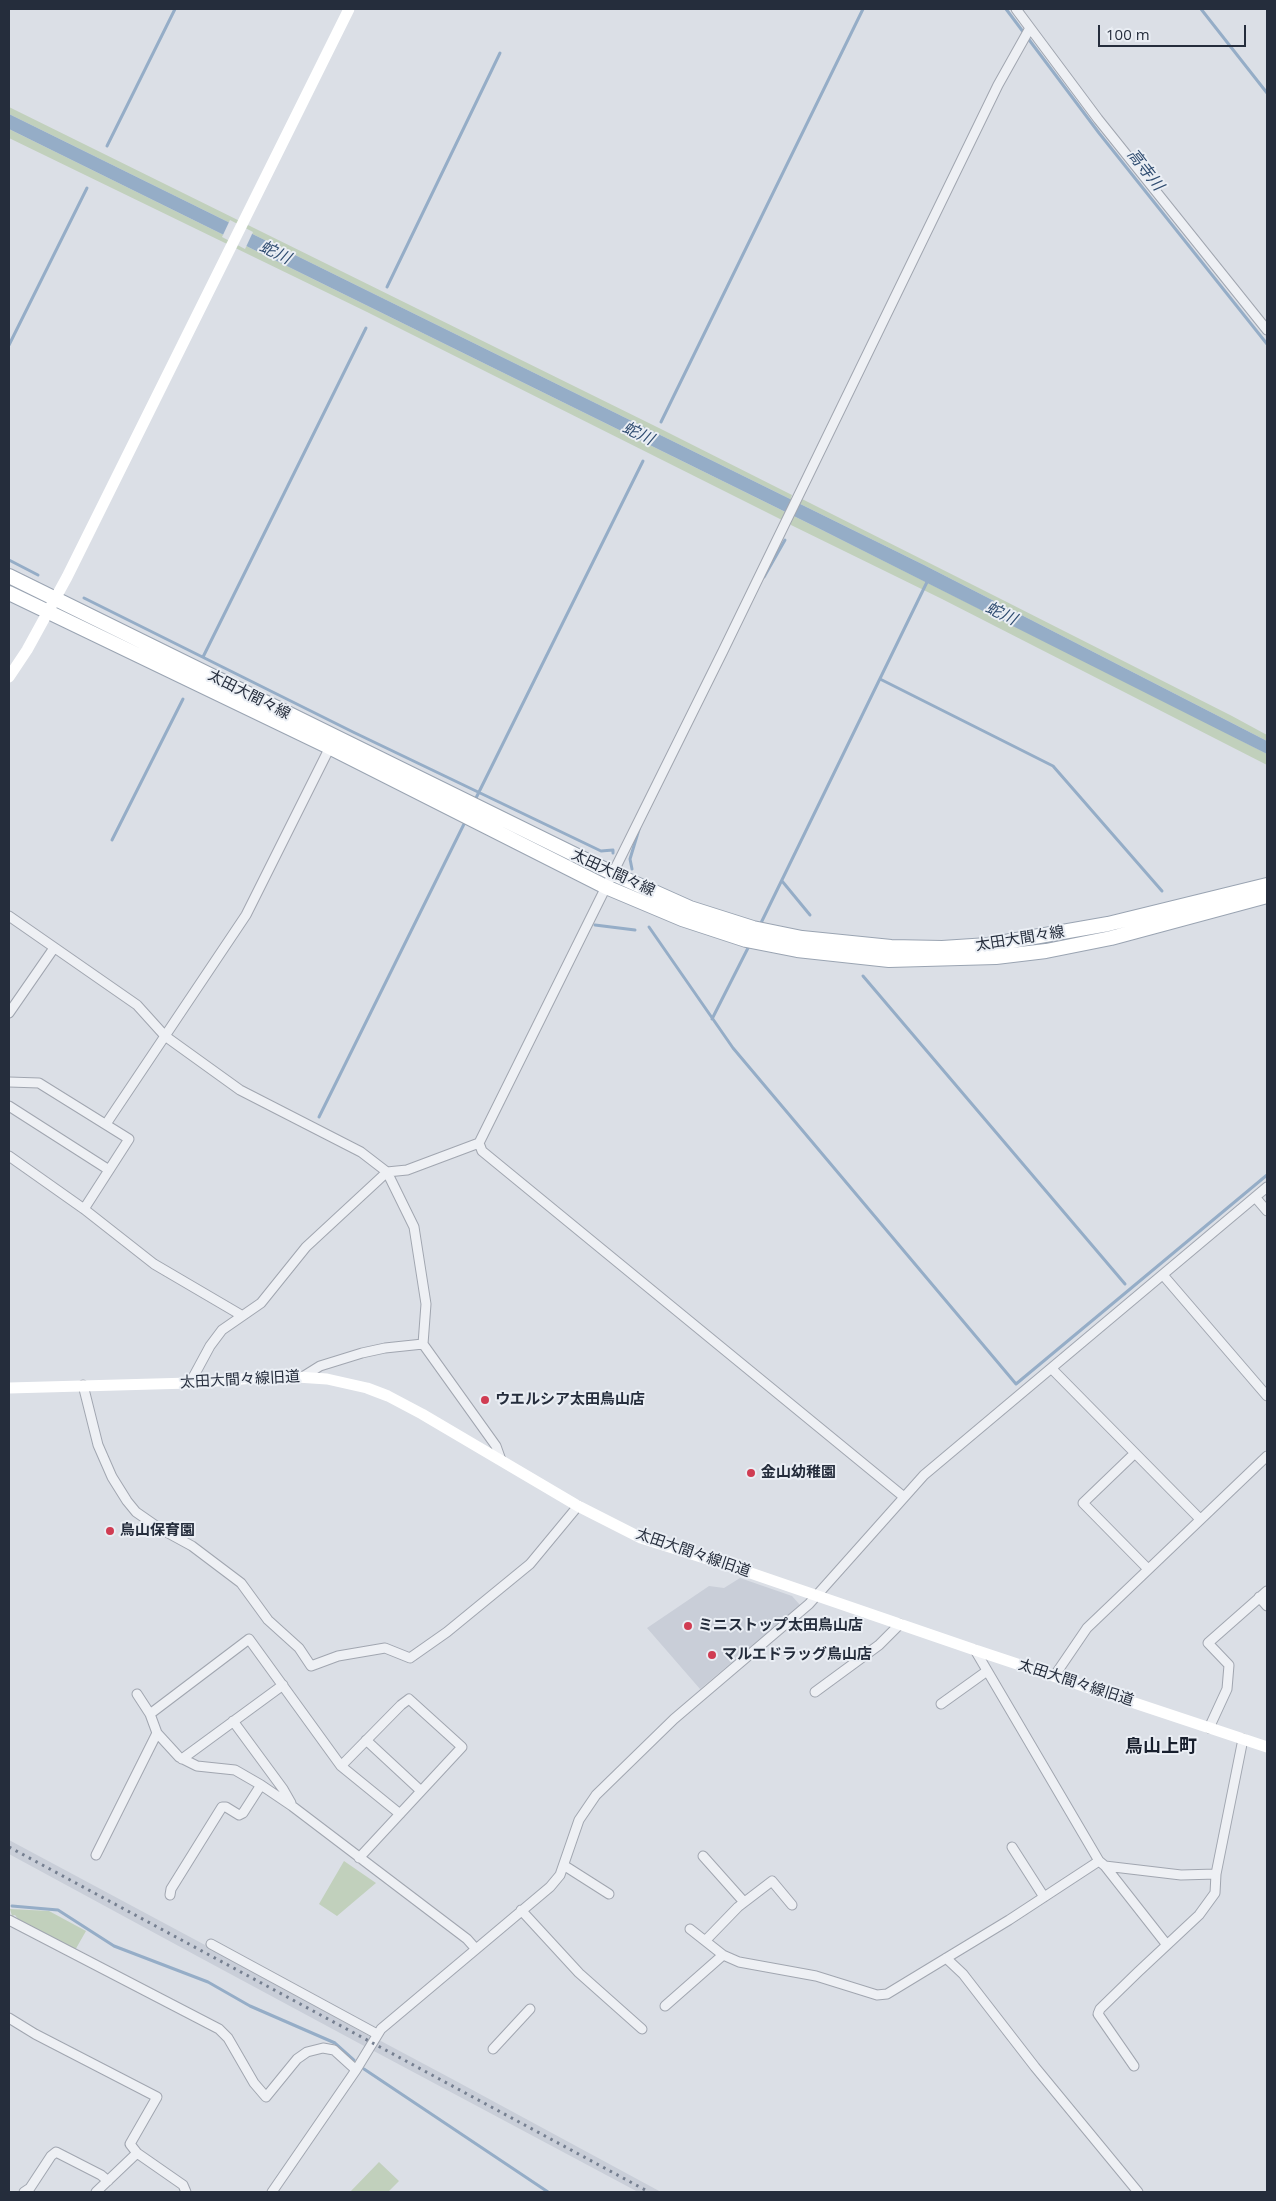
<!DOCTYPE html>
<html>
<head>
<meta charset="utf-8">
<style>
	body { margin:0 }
	#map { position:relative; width:1276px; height:2201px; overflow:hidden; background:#dbdfe6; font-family:"Open Sans",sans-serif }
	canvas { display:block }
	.frame { position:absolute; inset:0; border:10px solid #252d3c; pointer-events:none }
	.scale { position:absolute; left:1098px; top:25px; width:148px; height:22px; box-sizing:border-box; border:2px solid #252d3c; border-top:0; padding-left:6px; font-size:15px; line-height:18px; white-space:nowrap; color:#252d3c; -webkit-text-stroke:4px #eaeef4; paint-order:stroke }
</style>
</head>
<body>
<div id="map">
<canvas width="1276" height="2201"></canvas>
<div class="frame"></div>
<div class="scale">100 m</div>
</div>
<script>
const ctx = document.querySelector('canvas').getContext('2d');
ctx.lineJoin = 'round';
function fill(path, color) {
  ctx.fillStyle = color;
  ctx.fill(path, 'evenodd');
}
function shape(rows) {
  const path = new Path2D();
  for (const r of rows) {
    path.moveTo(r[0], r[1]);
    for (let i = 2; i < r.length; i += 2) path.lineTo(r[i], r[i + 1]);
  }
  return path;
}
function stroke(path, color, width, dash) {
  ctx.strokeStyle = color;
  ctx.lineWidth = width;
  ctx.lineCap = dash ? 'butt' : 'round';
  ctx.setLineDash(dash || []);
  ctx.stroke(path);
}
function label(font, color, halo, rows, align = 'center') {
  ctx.font = font + ' "Open Sans","Noto Sans JP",sans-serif';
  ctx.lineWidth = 4;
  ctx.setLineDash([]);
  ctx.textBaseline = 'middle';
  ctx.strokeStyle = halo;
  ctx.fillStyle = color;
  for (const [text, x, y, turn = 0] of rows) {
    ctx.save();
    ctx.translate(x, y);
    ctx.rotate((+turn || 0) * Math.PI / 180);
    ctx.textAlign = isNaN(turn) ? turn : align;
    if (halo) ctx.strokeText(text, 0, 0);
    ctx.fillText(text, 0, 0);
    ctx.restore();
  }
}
const built = shape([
	[740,1578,792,1596,800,1605,700,1689,647,1628,709,1586,724,1588],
	[9,1840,205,1945,371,2037,366,2047,197,1956,9,1854],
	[379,2040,454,2080,661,2192,638,2192,372,2050]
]);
const green = shape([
	[9,107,663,430,792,495,791,498,801,502,802,499,987,592,1232,716,1267,735,1267,741,924,565,9,114],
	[9,129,818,528,1194,716,1267,754,1267,765,942,599,791,525,790,522,780,519,367,312,9,138],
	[344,1861,376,1883,337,1916,319,1904],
	[10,1909,49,1911,86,1931,74,1952,17,1921,18,1919,15,1915,12,1916],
	[379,2162,399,2181,388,2192,350,2192]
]);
const water = shape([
	[9,114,924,565,1267,741,1267,754,818,528,9,129]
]);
const pier = shape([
	[230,220,253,232,245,249,222,237]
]);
const stream = shape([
	[1006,9,1099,133,1267,344],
	[1201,9,1267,93],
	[107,146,175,9],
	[387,287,500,53],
	[9,345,87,188],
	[661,422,863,9],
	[9,560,38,575],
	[764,577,785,540],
	[84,598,353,732,601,851,613,850,613,853],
	[203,657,366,328],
	[880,679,1053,766,1162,891],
	[475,800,643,461],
	[112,840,183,699],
	[632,869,630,859,640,826],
	[782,881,810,915],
	[595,925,635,930],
	[760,925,928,580],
	[649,927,733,1048,1016,1384,1267,1175],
	[863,976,1125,1284],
	[712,1019,750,944],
	[319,1117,466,820],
	[12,1906,58,1910,114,1946,208,1982,250,2006,335,2043,354,2060],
	[364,2069,548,2192]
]);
const street = shape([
	[1016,9,1098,119,1267,330],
	[9,916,137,1005,165,1036,240,1090,361,1152,387,1172,414,1227,426,1304,423,1344,496,1446,501,1460],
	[9,1013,54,948],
	[9,1082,39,1083,129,1139,84,1209],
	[9,1106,109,1170],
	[106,1124,246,915,330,747],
	[479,1143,482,1151,904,1497],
	[9,1156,84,1209,154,1264,241,1315],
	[1255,1197,1267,1211],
	[1163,1275,1267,1396],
	[1052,1369,1200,1519],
	[304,1376,320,1366,362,1353,385,1348,423,1344],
	[190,1383,210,1346,222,1330,261,1303,306,1247,387,1172,407,1170,479,1143,723,651,998,85,1030,28],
	[83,1385,98,1445,112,1477,127,1501,136,1512,159,1528,192,1546,241,1583,268,1620,299,1648,311,1666,338,1656,385,1648,410,1658,447,1632,530,1564,578,1506],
	[1135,1453,1083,1503,1148,1569],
	[1259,1597,1267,1606],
	[975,1650,1099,1861,1105,1866,1181,1875,1216,1874],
	[1055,1675,1087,1628,1267,1456],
	[815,1692,879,1645,900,1624],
	[137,1694,150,1714,157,1733,179,1757,197,1766,235,1770,261,1785,292,1806,467,1939,475,1948],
	[941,1704,987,1671],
	[150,1714,249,1639,341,1766,400,1814],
	[233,1721,283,1789,291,1803],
	[1209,1728,1227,1689,1229,1665,1208,1643,1267,1591],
	[366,1740,421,1791],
	[182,1759,283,1685],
	[341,1766,401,1705,409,1699,462,1747,359,1858],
	[1012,1847,1044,1897],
	[96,1855,157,1733],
	[703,1856,744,1902],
	[565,1866,609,1894],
	[1105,1866,1167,1945],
	[170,1895,171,1889,222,1807,226,1807,239,1815,243,1813,261,1785],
	[521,1910,579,1973,642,2029],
	[9,1920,219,2029,228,2038,254,2083,266,2097,297,2059,307,2052,323,2048,334,2050,356,2070],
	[690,1929,723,1955,739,1962,816,1976,877,1995,887,1994,1009,1920,1099,1861],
	[706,1940,738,1907,772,1881,792,1905],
	[211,1944,377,2034],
	[946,1958,963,1974,1035,2067,1138,2192],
	[665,2006,723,1955],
	[9,2018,35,2034,157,2097,130,2144,137,2153,183,2185,186,2192],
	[493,2049,530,2009],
	[1134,2066,1098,2014,1100,2009,1138,1972,1199,1915,1215,1893,1216,1874,1243,1739],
	[24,2192,30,2188,51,2156,56,2152,101,2175,108,2181],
	[96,2192,137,2153],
	[272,2192,356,2070,381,2029,550,1887,560,1875,579,1820,596,1795,674,1719,809,1604,924,1475,1267,1187]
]);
const secondary = shape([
	[9,677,27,650,67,577,349,9],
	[9,1388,190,1383,282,1376,327,1379,367,1388,388,1396,422,1414,578,1506,641,1538,739,1569,975,1650,1267,1747]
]);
const primary = shape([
	[9,576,614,874,690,908,753,928,802,938,891,947,942,948,988,945,1108,924,1267,885],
	[9,593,327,746,606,887,682,919,746,940,797,950,889,960,996,957,1046,951,1111,938,1267,896]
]);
const rail = shape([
	[9,1847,649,2192]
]);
const markers = [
	[485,1400,5,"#d03c52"],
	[751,1473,5,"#d03c52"],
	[110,1531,5,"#d03c52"],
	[688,1626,5,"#d03c52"],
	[712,1655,5,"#d03c52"]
];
const streetNames = [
	["太田大間々線",249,695,27],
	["太田大間々線",613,873,25],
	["太田大間々線",1020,939,-9],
	["太田大間々線旧道",240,1380,-3],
	["太田大間々線旧道",693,1553,19],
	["太田大間々線旧道",1076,1683,18]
];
const poiNames = [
	["ウエルシア太田鳥山店",495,1400],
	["金山幼稚園",761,1473],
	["鳥山保育園",120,1531],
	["ミニストップ太田鳥山店",698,1626],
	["マルエドラッグ鳥山店",722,1655]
];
const waterNames = [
	["高寺川",1145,170,52],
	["蛇川",275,253,26],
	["蛇川",638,434,26],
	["蛇川",1001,614,26]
];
const quarterNames = [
	["鳥山上町",1161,1747]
];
fill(built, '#c9ced8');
fill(green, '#c1d0bc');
fill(water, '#95adc7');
fill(pier, '#dbdfe6');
stroke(stream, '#95adc7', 3);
stroke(street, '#a1a6b0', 11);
stroke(primary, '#9aa4b2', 16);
stroke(street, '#eef0f4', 9);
stroke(secondary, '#fff', 11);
stroke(primary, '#fff', 14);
stroke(rail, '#757f90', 3, [2.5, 5]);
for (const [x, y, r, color] of markers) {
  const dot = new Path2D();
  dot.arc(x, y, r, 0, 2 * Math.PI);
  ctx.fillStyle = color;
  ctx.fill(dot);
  stroke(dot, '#eaeef4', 2);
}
label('15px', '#252d3c', '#eaeef4', streetNames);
label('bold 15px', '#252d3c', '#eaeef4', poiNames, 'left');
label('italic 16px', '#2f4c70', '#eaeef4', waterNames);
label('bold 18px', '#181f2d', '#eaeef4', quarterNames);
</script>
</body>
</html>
